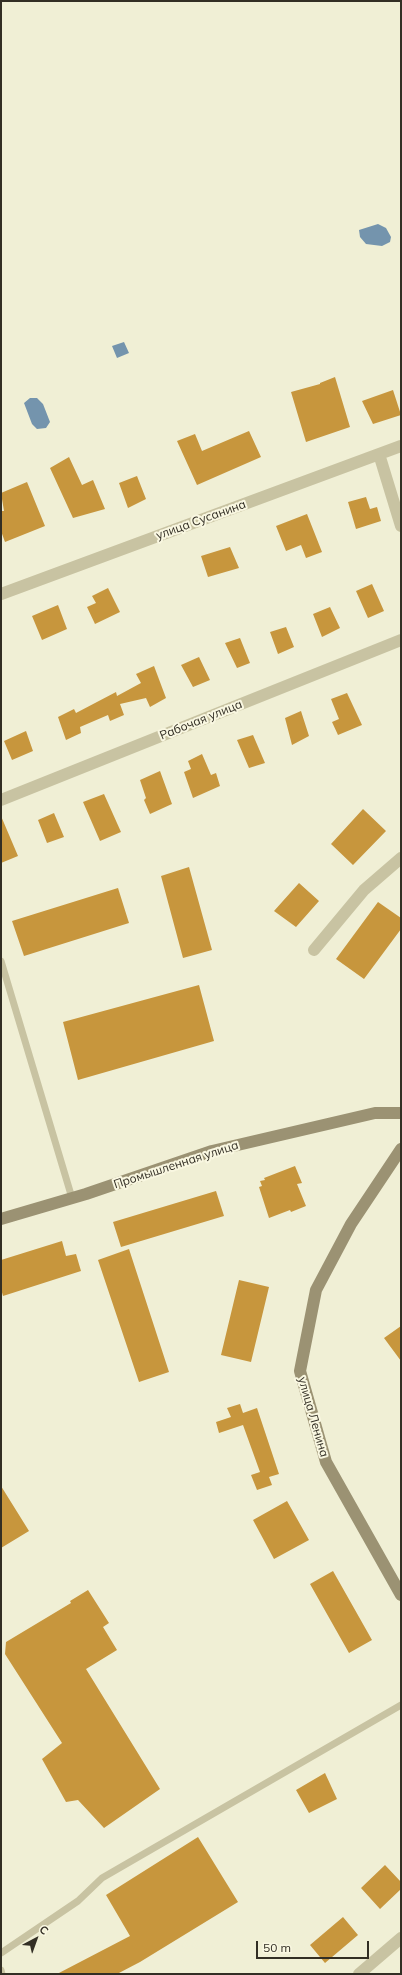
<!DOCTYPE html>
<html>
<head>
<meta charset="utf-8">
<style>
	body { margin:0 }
	#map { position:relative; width:402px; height:1975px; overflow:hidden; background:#f0efd5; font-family:Mulish,sans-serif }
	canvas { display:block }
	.frame { position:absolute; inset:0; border:2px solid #322e24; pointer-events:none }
	.north { position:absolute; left:16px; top:1919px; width:40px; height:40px; -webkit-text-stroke:3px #f9f7e1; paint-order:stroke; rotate:41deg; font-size:11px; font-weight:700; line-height:16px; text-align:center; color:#322e24 }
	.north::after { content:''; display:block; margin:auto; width:14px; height:18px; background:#322e24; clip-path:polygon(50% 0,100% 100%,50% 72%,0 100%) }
	.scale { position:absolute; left:256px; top:1941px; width:113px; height:18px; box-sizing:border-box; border:2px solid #322e24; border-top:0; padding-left:5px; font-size:12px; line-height:14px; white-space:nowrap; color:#322e24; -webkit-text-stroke:3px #f9f7e1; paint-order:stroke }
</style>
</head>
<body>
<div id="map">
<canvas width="402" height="1975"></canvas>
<div class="frame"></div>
<div class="north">С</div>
<div class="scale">50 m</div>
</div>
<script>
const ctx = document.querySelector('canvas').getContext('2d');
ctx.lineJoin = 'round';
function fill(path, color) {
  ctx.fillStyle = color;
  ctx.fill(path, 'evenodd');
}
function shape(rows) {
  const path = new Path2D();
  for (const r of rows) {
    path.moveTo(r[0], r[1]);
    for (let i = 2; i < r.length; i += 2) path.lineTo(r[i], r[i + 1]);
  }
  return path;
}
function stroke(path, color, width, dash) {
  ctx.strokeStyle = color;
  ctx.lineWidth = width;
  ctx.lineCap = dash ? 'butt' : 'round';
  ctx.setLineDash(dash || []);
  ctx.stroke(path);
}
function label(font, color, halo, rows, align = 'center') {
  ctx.font = font + ' Mulish,sans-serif';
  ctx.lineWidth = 4;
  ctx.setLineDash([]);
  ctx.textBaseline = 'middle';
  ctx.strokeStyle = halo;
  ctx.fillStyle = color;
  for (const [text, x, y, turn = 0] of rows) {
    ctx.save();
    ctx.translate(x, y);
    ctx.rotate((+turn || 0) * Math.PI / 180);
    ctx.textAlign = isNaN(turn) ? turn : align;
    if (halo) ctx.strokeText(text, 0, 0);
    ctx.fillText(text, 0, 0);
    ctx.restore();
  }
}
const water = shape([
	[378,224,386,228,391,237,390,242,382,246,366,244,360,237,359,230],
	[124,342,129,353,117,358,112,346],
	[30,398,37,398,43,404,50,422,46,428,37,429,32,424,24,403]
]);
const building = shape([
	[335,377,350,427,306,442,291,392,320,384,320,383],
	[393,390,401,415,373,424,362,401],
	[249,431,261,457,197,485,177,441,195,434,202,451],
	[69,457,82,485,93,480,105,509,73,518,50,468],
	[137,476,146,499,128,508,119,483],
	[27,482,45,526,5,542,1,531,1,511,4,511,1,493],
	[366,497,370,509,377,507,381,521,356,529,348,502],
	[307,514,322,552,306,558,301,545,286,551,276,526],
	[230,547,239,568,208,577,201,556],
	[372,584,384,611,368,618,356,591],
	[108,588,120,612,95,624,87,607,96,603,92,596],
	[58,605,67,629,42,640,32,616],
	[330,607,340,628,322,637,313,614],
	[286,627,294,647,278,654,270,632],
	[240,638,250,663,237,668,225,643],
	[199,657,210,680,193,687,181,665],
	[154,666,166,698,150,707,146,698,120,704,124,715,110,721,108,715,80,727,81,733,66,740,58,717,74,709,76,713,116,692,117,696,141,683,136,674],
	[347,693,362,725,338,735,332,722,339,719,331,699],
	[301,711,309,736,292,745,285,718],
	[26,731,33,751,12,760,4,741],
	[253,735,265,763,249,768,237,740],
	[202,754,211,775,216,773,220,786,193,798,184,772,191,769,188,761],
	[160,771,172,804,150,814,144,800,146,798,140,780],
	[104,794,121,832,100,841,83,802],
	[363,809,386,831,353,865,331,844],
	[54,813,64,837,47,843,38,820],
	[1,816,18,856,1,863],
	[189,867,212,950,183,958,161,876],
	[299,883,319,901,296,927,274,911],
	[118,888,129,923,24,956,12,921],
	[378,902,401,918,401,929,364,979,336,959],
	[199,985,214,1041,78,1080,63,1022],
	[295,1166,302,1183,297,1184,306,1206,291,1212,290,1210,269,1218,259,1187,262,1186,260,1181,265,1180,264,1178],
	[216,1191,224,1216,121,1247,113,1222],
	[62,1241,66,1256,76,1254,81,1271,3,1296,1,1289,1,1260],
	[129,1249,169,1372,139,1382,98,1260],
	[239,1280,269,1287,251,1362,221,1355],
	[401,1326,401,1361,384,1338],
	[240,1404,243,1413,257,1408,279,1474,269,1477,272,1485,257,1490,251,1475,260,1472,243,1425,219,1433,216,1422,231,1417,227,1408],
	[1,1486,29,1531,1,1548],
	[287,1501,309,1540,274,1559,253,1520],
	[333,1571,372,1640,349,1653,310,1584],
	[88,1590,109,1623,103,1627,117,1650,86,1669,160,1789,104,1828,78,1800,66,1802,42,1759,62,1743,5,1654,6,1642,71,1603,70,1601],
	[325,1773,337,1799,309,1813,296,1790],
	[198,1837,238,1902,140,1962,117,1974,57,1974,130,1936,106,1895],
	[385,1865,401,1882,401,1889,380,1909,361,1888],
	[343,1917,358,1935,325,1963,310,1945]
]);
const lane = shape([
	[1,961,72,1198],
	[1,1953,78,1901,102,1878,401,1705],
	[1,1970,2,1974]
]);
const street = shape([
	[379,454,401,526],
	[1,594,401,446],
	[1,800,401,640],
	[314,950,364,890,401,858],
	[359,1974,401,1938]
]);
const secondary = shape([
	[401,1149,351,1224,316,1290,300,1371,326,1462,401,1595],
	[1,1219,86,1194,212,1151,375,1113,401,1113]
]);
const streetNames = [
	["улица Сусанина",201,520,-20],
	["Рабочая улица",201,720,-22],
	["Промышленная улица",176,1165,-18],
	["улица Ленина",313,1417,74]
];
fill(water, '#7494ad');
fill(building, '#c7963d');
stroke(lane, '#c8c3a2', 7);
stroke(street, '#c8c3a2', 12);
stroke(secondary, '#9b9273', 12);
label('12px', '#322e24', '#f9f7e1', streetNames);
</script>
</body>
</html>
